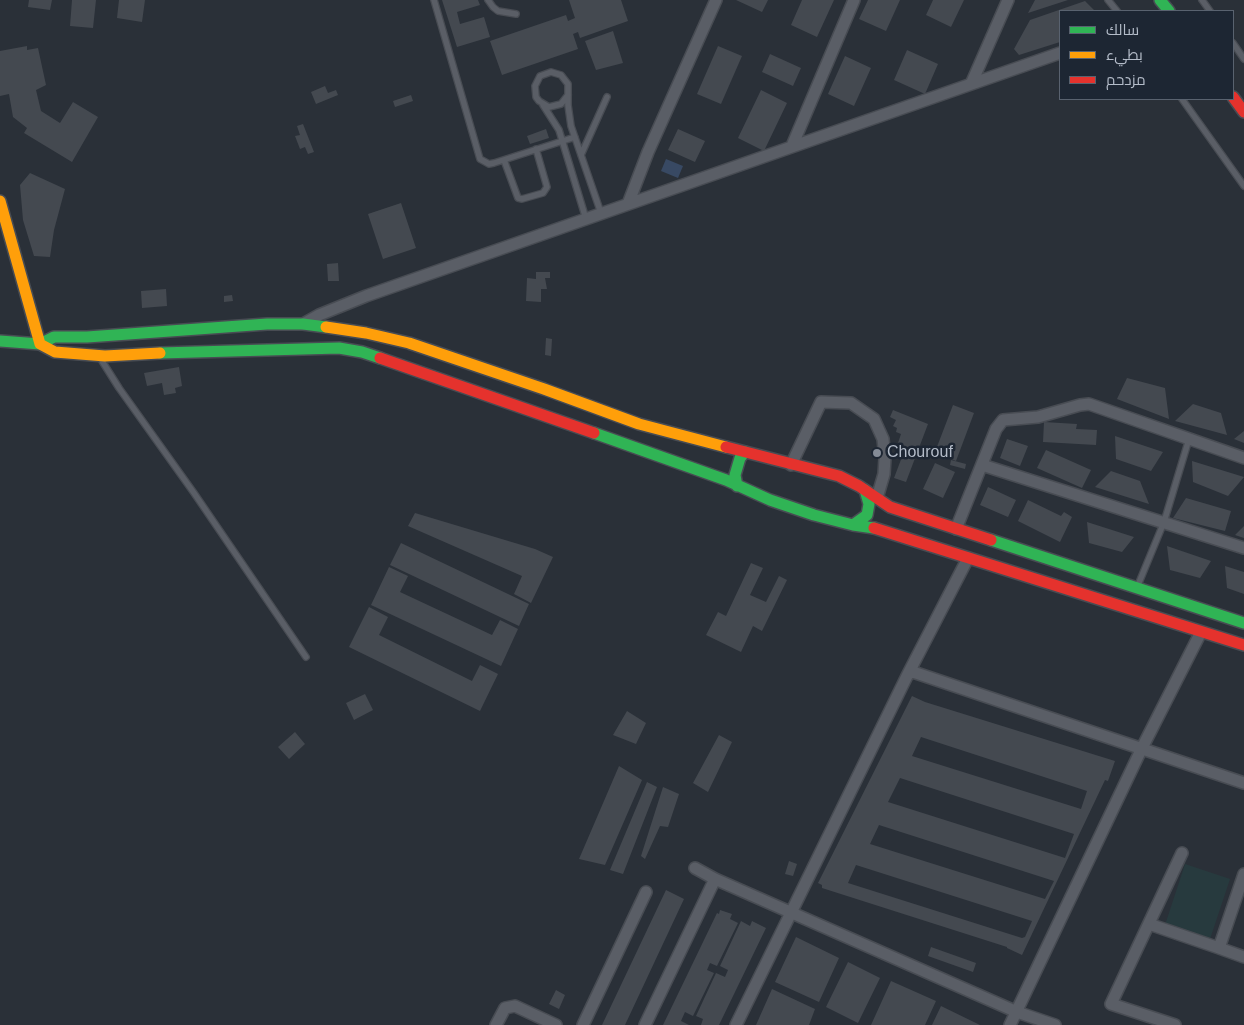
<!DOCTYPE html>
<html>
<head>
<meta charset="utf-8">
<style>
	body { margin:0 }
	#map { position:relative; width:1244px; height:1025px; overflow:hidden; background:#2a3038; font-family:Helvetica,Cairo,sans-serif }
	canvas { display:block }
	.legend { position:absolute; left:1059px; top:10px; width:175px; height:90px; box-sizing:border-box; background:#1d2633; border:1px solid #59626f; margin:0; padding:6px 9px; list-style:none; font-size:15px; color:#b4bcc9 }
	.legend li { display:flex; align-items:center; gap:10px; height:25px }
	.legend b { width:25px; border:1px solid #59626f }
</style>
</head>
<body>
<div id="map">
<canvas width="1244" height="1025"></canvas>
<ul class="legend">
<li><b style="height:6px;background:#30b455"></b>سالك</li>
<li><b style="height:6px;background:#ff9f0a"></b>بطيء</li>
<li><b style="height:6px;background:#e5322d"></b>مزدحم</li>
</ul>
</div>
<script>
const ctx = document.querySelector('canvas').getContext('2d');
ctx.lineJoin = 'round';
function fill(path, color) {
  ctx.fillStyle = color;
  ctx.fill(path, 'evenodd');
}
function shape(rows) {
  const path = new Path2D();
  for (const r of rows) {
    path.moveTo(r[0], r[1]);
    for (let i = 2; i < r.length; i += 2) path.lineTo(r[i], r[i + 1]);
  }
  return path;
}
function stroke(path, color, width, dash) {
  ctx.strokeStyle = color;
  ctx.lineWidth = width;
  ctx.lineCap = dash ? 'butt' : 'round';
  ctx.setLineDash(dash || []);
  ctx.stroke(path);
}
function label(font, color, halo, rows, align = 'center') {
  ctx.font = font + ' Helvetica,sans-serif';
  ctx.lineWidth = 5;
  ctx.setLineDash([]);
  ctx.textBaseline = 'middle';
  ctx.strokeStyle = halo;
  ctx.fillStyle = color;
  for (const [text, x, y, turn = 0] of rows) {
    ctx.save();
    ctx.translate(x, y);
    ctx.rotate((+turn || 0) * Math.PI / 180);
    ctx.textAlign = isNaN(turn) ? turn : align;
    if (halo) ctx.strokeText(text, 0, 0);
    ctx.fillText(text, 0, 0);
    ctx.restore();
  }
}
const green = shape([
	[1185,864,1230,879,1210,939,1165,925]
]);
const water = shape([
	[666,159,683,166,678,178,661,171]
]);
const building = shape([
	[29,0,52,0,50,10,28,7],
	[72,0,96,0,93,28,70,26],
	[119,0,145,0,142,22,117,18],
	[442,0,478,0,480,5,457,12,460,24,484,17,490,37,457,47],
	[569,0,621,0,628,21,580,38,578,32,573,34,578,49,502,75,490,41,566,15,568,21,575,18],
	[736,0,768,0,762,12],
	[802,0,834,0,817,37,791,25],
	[868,0,900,0,886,31,859,19],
	[933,0,964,0,951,27,926,15],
	[1035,0,1068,0,1028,13],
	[1085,1,1095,11,1060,11,1060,42,1019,55,1014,49,1030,20],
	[613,31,623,63,596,70,585,41],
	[27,46,27,50,38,48,46,85,36,90,41,111,60,123,73,102,98,117,72,162,24,133,27,128,13,117,9,94,0,96,0,51],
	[718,46,742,56,721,104,697,94],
	[907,50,938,64,925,94,894,80],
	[770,54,801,68,793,86,762,72],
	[845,56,871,68,854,106,828,94],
	[325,86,328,93,336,90,338,95,316,104,311,92],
	[761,90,787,103,764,151,738,138],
	[411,95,413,101,395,107,393,101],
	[303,124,314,152,308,154,305,147,300,149,295,136,300,135,297,126],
	[546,129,549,138,530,144,527,136],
	[678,129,705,141,695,162,668,150],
	[30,173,65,189,54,230,50,257,34,256,23,220,20,185],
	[401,203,416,248,383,259,368,214],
	[338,263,339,281,328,281,327,264],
	[536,272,550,272,550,278,545,278,547,289,541,289,541,302,526,301,527,278,536,279],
	[166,289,167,306,142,308,141,291],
	[232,295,233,301,224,302,224,296],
	[546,338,552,339,551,356,545,355],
	[179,367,182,386,175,388,176,393,164,395,162,383,147,386,144,373],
	[1127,378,1165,388,1169,419,1117,399],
	[1193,404,1221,413,1227,435,1175,421],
	[953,405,974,413,956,461,935,452],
	[893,410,928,424,906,482,894,478,905,449,897,446,901,434,896,432,897,428,893,426,896,420,890,417],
	[1044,422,1077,424,1076,429,1097,430,1096,445,1043,442],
	[1244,431,1244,443,1234,439],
	[1115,436,1163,452,1151,471,1116,459],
	[1007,439,1028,446,1020,466,1000,458],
	[1046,450,1091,470,1082,488,1037,468],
	[951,460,966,464,965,469,950,465],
	[1192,461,1244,477,1228,496,1193,482],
	[935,463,955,472,943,498,923,489],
	[1111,471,1140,481,1149,504,1095,487],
	[988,487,1016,500,1008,517,980,505],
	[1186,498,1231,511,1225,531,1173,518],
	[1028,500,1061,516,1064,512,1072,517,1060,542,1018,521],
	[415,513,535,549,553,557,531,603,514,594,522,576,408,526],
	[1087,522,1134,537,1122,552,1089,543],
	[1244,526,1244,538,1235,535],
	[401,543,529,604,519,626,390,565],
	[1167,546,1211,561,1200,578,1170,570],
	[751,563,763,568,750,595,766,602,779,576,787,580,762,631,753,626,741,652,706,635,718,612,726,616],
	[1225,566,1244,572,1244,594,1227,588],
	[389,567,408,576,400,592,492,635,500,620,518,629,501,666,371,605],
	[369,607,388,617,379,635,472,681,480,665,498,674,480,711,349,647],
	[365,694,373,710,354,720,346,703],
	[912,696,925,702,1115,761,1108,781,1105,780,1022,955,1007,948,1007,947,822,888,822,885,818,883],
	[921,737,1087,791,1081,809,912,756],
	[900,778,1074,834,1065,858,888,802],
	[879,825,1054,881,1045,899,870,844],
	[856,865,1032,921,1025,937,1022,938,848,883],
	[627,711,646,723,636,744,613,735],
	[295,732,305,744,289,759,278,747],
	[719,735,732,742,708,792,693,783],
	[619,766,642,780,605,865,579,859],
	[647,782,657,787,623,874,610,870],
	[663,787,679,794,668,827,660,826,645,859,641,856],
	[789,861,797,864,793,876,785,874],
	[666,890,684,899,625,1025,602,1025],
	[720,910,732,914,730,919,738,923,717,966,710,963,707,970,714,973,693,1016,685,1012,681,1021,689,1025,663,1025,717,913,719,914],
	[741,921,750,926,752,921,766,928,719,1025,701,1025,703,1019,696,1016,716,973,725,977,728,970,720,966],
	[796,937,839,958,819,1002,775,982],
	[931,947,976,963,973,972,928,956],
	[848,962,880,978,858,1023,826,1007],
	[891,981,936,1001,925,1025,871,1025],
	[772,989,815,1009,809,1025,756,1025],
	[556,990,565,995,559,1009,549,1004],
	[941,1006,980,1025,932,1025]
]);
const lane = shape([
	[434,0,480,159,489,164,494,163,575,137],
	[488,0,493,7,498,11,516,14],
	[1108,0,1117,11],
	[1202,0,1210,11],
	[1233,43,1244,59],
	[568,95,561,104,549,107,539,101,536,97,535,86,540,76,551,72,561,75,568,84,568,105,571,126,601,213],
	[1182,99,1244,186],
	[543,105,559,130,586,219],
	[581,155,607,97],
	[504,160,518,198,522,199,543,193,547,187,536,149],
	[103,359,102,361,119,388,194,493,306,657],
	[1138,585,1164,522,1189,439]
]);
const street = shape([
	[972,82,1008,0],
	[792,146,854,0],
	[628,204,648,152,716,0],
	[303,324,319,315,366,296,1060,53],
	[791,465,821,402,851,403,874,419,883,439,885,458,884,474,877,498],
	[982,465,1244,548],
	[956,529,996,429,1003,420,1038,417,1080,405,1089,404,1244,458],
	[908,674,913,672,1244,783],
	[695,868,715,879,1017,1012,1055,1025],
	[1244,874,1219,948,1244,957],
	[1149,924,1219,948],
	[496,1025,505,1008,515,1006,556,1025],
	[583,1025,646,892],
	[645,1025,715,879],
	[736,1025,908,674,968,558],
	[1010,1025,1141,750,1201,632],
	[1175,1025,1111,1004,1182,853]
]);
const fast = shape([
	[1160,0,1169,11],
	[0,341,40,344],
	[40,344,54,337,87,337,267,324,303,324,326,327],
	[160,353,339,348,362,352,380,358],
	[594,433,726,480,770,500,814,515,853,525,874,528],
	[737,486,735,475,740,458,745,452],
	[853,525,867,515,869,504,865,490],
	[991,540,1244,623]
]);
const slow = shape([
	[0,201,40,344,55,352,105,356,160,353],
	[326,327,366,333,409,343,544,389,639,424,726,447]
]);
const jam = shape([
	[1233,97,1244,112],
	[380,358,594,433],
	[726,447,839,476,859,486,890,507,991,540],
	[874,528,1244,645]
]);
const markers = [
	[877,453,5,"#848b96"]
];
const poiNames = [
	["Chourouf",887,453]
];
fill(green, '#273a3e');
fill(water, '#384963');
fill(building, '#444950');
stroke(lane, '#484c53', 8);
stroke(street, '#484c53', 14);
stroke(fast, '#484c53', 14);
stroke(slow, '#484c53', 14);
stroke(jam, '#484c53', 14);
stroke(lane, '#5a5e66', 5.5);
stroke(street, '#5a5e66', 11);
stroke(fast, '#30b455', 11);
stroke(slow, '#ff9f0a', 11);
stroke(jam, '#e5322d', 11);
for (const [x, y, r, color] of markers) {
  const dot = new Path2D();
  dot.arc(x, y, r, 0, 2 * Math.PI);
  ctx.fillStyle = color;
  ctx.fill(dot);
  stroke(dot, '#1d2633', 2);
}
label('16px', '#b4bcc9', '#1d2633', poiNames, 'left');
</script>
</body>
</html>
